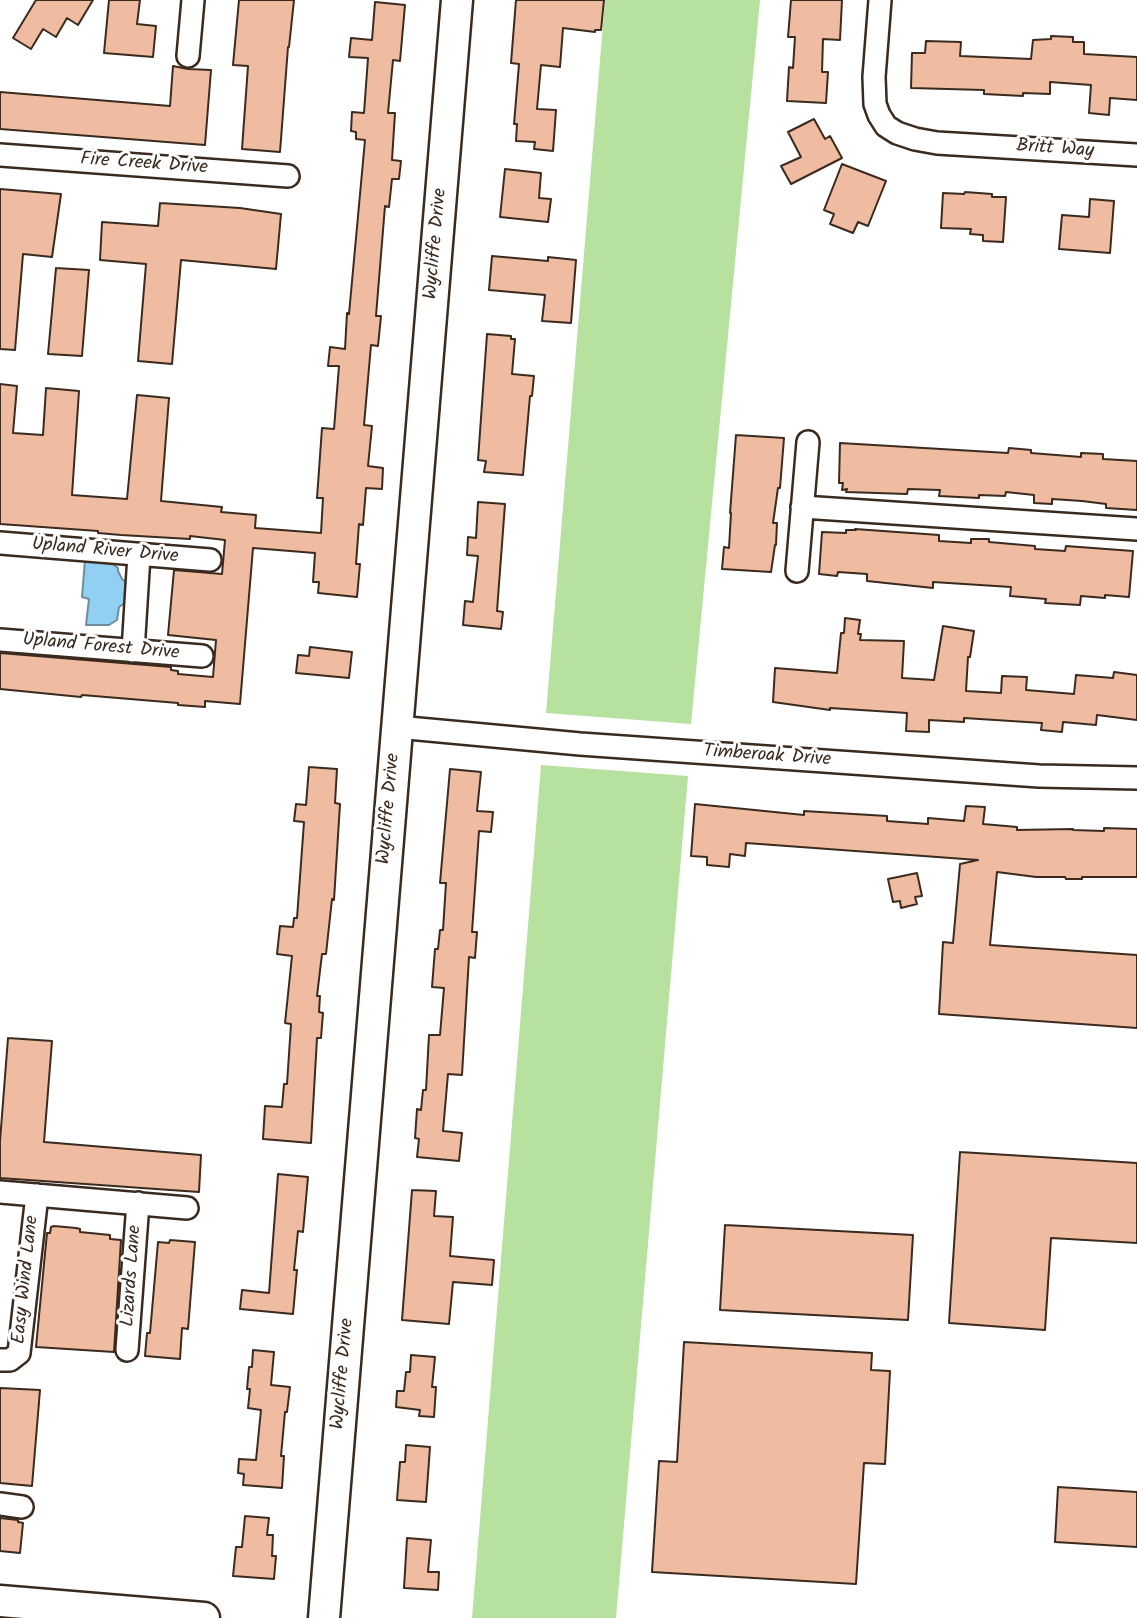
<!DOCTYPE html>
<html>
<head>
<meta charset="utf-8">
<style>
	body { margin:0 }
	canvas { display:block; background:#fff }
</style>
</head>
<body>
<canvas width="1137" height="1618"></canvas>
<script>
const ctx = document.querySelector('canvas').getContext('2d');
ctx.lineJoin = 'round';
function fill(path, color) {
  ctx.fillStyle = color;
  ctx.fill(path, 'evenodd');
}
function shape(rows) {
  const path = new Path2D();
  for (const r of rows) {
    path.moveTo(r[0], r[1]);
    for (let i = 2; i < r.length; i += 2) path.lineTo(r[i], r[i + 1]);
  }
  return path;
}
function stroke(path, color, width, dash) {
  ctx.strokeStyle = color;
  ctx.lineWidth = width;
  ctx.lineCap = dash ? 'butt' : 'round';
  ctx.setLineDash(dash || []);
  ctx.stroke(path);
}
function label(font, color, halo, rows, align = 'center') {
  ctx.font = font + ' Kalam,sans-serif';
  ctx.lineWidth = 6;
  ctx.setLineDash([]);
  ctx.textBaseline = 'middle';
  ctx.strokeStyle = halo;
  ctx.fillStyle = color;
  for (const [text, x, y, turn = 0] of rows) {
    ctx.save();
    ctx.translate(x, y);
    ctx.rotate((+turn || 0) * Math.PI / 180);
    ctx.textAlign = isNaN(turn) ? turn : align;
    if (halo) ctx.strokeText(text, 0, 0);
    ctx.fillText(text, 0, 0);
    ctx.restore();
  }
}
const green = shape([
	[605,0,760,0,691,724,546,713],
	[541,765,688,776,616,1618,472,1618]
]);
const water = shape([
	[85,560,110,562,118,568,118,571,122,579,126,582,125,603,119,607,117,620,109,625,86,625,89,599,82,597,85,560]
]);
const building = shape([
	[36,0,93,0,78,25,67,18,56,37,43,29,31,49,13,38,36,0],
	[109,0,140,0,137,24,156,26,153,57,104,53,109,0],
	[239,0,294,0,289,47,288,47,280,152,242,149,248,66,233,65,239,0],
	[516,0,604,0,601,30,595,30,595,32,563,28,560,67,541,65,537,109,556,110,553,151,534,149,535,142,516,141,517,124,514,124,519,64,511,63,516,0],
	[791,0,842,0,840,40,823,39,822,72,828,72,826,103,787,101,789,67,793,68,795,37,788,37,791,0],
	[375,2,405,5,400,61,393,60,388,113,395,113,392,160,401,161,399,179,392,179,389,207,385,206,376,316,381,316,378,346,371,345,364,425,372,426,368,466,383,468,382,489,366,488,363,525,359,524,356,564,360,564,357,597,318,593,319,582,313,582,315,553,253,548,240,704,205,701,205,707,178,705,178,703,82,695,81,697,0,689,0,653,171,667,171,670,178,671,178,674,213,677,216,640,168,635,174,570,222,574,225,540,190,536,190,539,121,535,98,533,98,531,0,524,0,384,17,386,13,433,43,435,46,388,79,391,72,495,127,499,137,395,169,398,161,501,222,507,221,512,256,515,255,528,321,533,323,498,317,498,322,428,334,429,339,366,328,366,330,347,345,349,347,313,349,314,365,140,356,139,356,132,351,131,352,112,364,113,368,58,349,57,351,38,372,40,375,2],
	[1051,36,1073,37,1073,42,1084,42,1084,54,1137,57,1137,100,1110,98,1109,115,1089,113,1091,85,1050,82,1050,94,1023,93,1023,96,984,94,984,90,911,88,912,53,925,53,926,41,961,42,960,56,1031,59,1033,40,1051,39,1051,36],
	[173,66,188,69,211,70,205,145,0,129,0,92,170,106,173,66],
	[814,119,825,139,830,136,842,158,791,184,781,166,801,157,788,132,814,119],
	[842,164,886,181,868,226,858,222,853,233,830,224,834,214,824,210,842,164],
	[505,169,541,173,539,198,551,199,548,222,500,217,505,169],
	[0,189,61,194,52,257,23,254,15,350,0,349,0,189],
	[965,192,992,194,992,197,1006,197,1003,242,983,241,983,235,970,234,971,229,941,228,943,193,964,194,965,192],
	[1090,199,1114,201,1110,253,1059,249,1062,215,1089,217,1090,199],
	[160,203,240,208,281,214,276,269,181,260,172,364,138,361,146,264,100,260,102,222,158,226,160,203],
	[492,256,548,261,548,257,576,260,571,323,542,321,545,295,489,290,492,256],
	[56,268,89,270,82,356,48,354,56,268],
	[487,334,511,336,511,339,515,339,512,374,534,376,532,396,530,396,523,475,484,472,486,461,478,460,487,334],
	[736,435,784,438,780,488,778,488,773,523,777,523,776,545,775,545,771,572,722,569,724,547,729,548,731,513,730,513,736,435],
	[840,443,1008,453,1009,448,1031,450,1031,453,1081,457,1081,453,1103,454,1103,459,1137,461,1137,510,1106,508,1106,504,1082,501,1052,499,1052,504,1034,503,1034,495,1006,492,1005,496,979,495,979,498,939,496,940,490,908,489,907,494,846,492,847,489,842,490,843,483,839,483,840,443],
	[478,502,505,504,497,611,503,612,501,629,463,625,465,601,473,602,478,556,467,555,468,537,476,538,478,502],
	[855,529,939,535,939,541,971,543,971,539,989,539,989,542,1035,546,1035,549,1065,551,1066,546,1133,551,1129,597,1105,595,1105,598,1081,596,1080,605,1045,603,1046,599,1010,596,1011,587,933,582,933,588,867,581,867,574,838,572,837,576,819,574,822,532,846,533,846,530,856,530,855,529],
	[845,618,860,620,858,634,861,634,860,640,904,641,902,678,934,680,943,626,974,631,970,657,968,657,966,691,1001,693,1002,676,1027,677,1026,690,1074,694,1076,675,1113,678,1114,672,1137,675,1137,720,1097,715,1096,725,1063,722,1062,732,1041,730,1042,723,964,718,964,722,929,720,929,732,906,731,907,713,830,708,830,710,773,702,775,668,837,673,841,633,844,633,845,618],
	[310,647,352,652,349,678,296,673,298,655,309,656,310,647],
	[309,767,337,769,335,803,340,804,334,900,332,899,326,954,322,954,317,996,320,996,319,1012,323,1013,321,1038,317,1038,311,1143,263,1139,265,1106,282,1107,284,1084,287,1084,291,1024,285,1023,292,956,277,954,280,926,293,927,294,918,297,918,304,822,294,821,296,804,306,805,309,767],
	[450,769,481,772,477,811,493,812,491,832,479,831,472,932,477,932,475,958,469,957,462,1075,448,1074,443,1131,462,1133,459,1161,417,1157,419,1139,415,1138,417,1109,421,1110,423,1090,426,1090,429,1035,440,1035,444,988,432,987,435,949,438,949,440,930,443,930,446,883,440,883,450,769],
	[695,804,804,815,804,811,887,816,887,821,928,824,928,818,964,821,966,806,985,807,983,824,1017,827,1017,830,1073,829,1073,830,1104,831,1104,828,1137,829,1137,877,1082,877,1082,879,1066,879,1065,877,1036,877,997,872,990,945,1137,955,1137,1028,939,1014,943,942,953,943,960,864,978,860,746,843,745,856,730,854,729,867,707,865,707,857,691,856,695,804],
	[917,873,922,896,915,897,917,904,901,908,900,901,893,902,888,879,917,873],
	[8,1038,52,1041,44,1142,201,1155,199,1192,0,1178,0,1141,8,1038],
	[960,1152,1137,1163,1137,1243,1051,1238,1045,1330,949,1323,960,1152],
	[278,1174,308,1177,303,1232,298,1231,294,1270,297,1270,293,1314,240,1309,242,1290,269,1293,278,1174],
	[412,1190,436,1191,434,1216,453,1217,450,1256,494,1260,492,1285,453,1282,449,1324,402,1320,412,1190],
	[725,1225,913,1235,908,1320,720,1310,725,1225],
	[54,1226,76,1228,80,1229,80,1232,110,1235,110,1239,121,1240,114,1352,36,1347,47,1233,50,1233,51,1227,54,1226],
	[170,1240,195,1242,188,1329,182,1328,180,1359,145,1356,147,1333,150,1333,158,1242,169,1243,170,1240],
	[684,1342,872,1353,871,1370,890,1371,885,1464,864,1463,856,1584,652,1572,659,1461,677,1462,684,1342],
	[253,1350,274,1352,271,1385,290,1387,287,1412,285,1412,281,1456,284,1456,282,1488,243,1485,244,1474,238,1473,239,1459,256,1460,261,1410,248,1408,250,1389,247,1389,249,1367,252,1367,253,1350],
	[411,1355,435,1357,432,1387,436,1387,434,1417,419,1416,420,1410,396,1407,397,1391,404,1391,406,1372,410,1372,411,1355],
	[0,1388,40,1390,32,1486,0,1483,0,1388],
	[406,1445,430,1447,426,1502,397,1500,400,1462,405,1462,406,1445],
	[1058,1487,1137,1492,1137,1547,1055,1542,1058,1487],
	[245,1516,269,1518,267,1535,273,1535,272,1556,276,1556,274,1579,233,1576,236,1547,242,1547,245,1516],
	[0,1518,18,1520,18,1522,23,1523,20,1553,0,1551,0,1518],
	[407,1538,431,1540,428,1572,439,1572,438,1590,404,1588,407,1538]
]);
const street = shape([
	[880,0,874,77,875,104,879,115,886,126,897,133,915,139,937,143,1137,155],
	[188,56,193,0],
	[0,155,288,176],
	[802,507,1137,529],
	[0,543,210,560],
	[797,571,808,442],
	[0,640,202,656],
	[133,651,139,555],
	[397,727,580,744,1039,776,1137,778],
	[0,1192,187,1208],
	[127,1350,138,1203],
	[0,1360,10,1360,19,1353,37,1195],
	[0,1504,22,1507]
]);
const secondary = shape([
	[0,1601,204,1618],
	[324,1618,457,0]
]);
const streetNames = [
	["Britt Way",1055,150,4],
	["Fire Creek Drive",144,165,4],
	["Wycliffe Drive",437,244,-85],
	["Upland River Drive",105,552,5],
	["Upland Forest Drive",101,648,5],
	["Timberoak Drive",767,757,4],
	["Wycliffe Drive",390,809,-85],
	["Lizards Lane",133,1276,-86],
	["Easy Wind Lane",27,1280,-84],
	["Wycliffe Drive",344,1374,-85]
];
fill(green, '#b7e19e');
fill(water, '#91d0f2');
stroke(water, '#6f8e9d', 2);
fill(building, '#efbca1');
stroke(building, '#3b2a1e', 2);
stroke(street, '#3b2a1e', 26);
stroke(secondary, '#3b2a1e', 35);
stroke(street, '#fff', 21);
stroke(secondary, '#fff', 30);
label('19px', '#3b2a1e', '#fff', streetNames);
</script>
</body>
</html>
